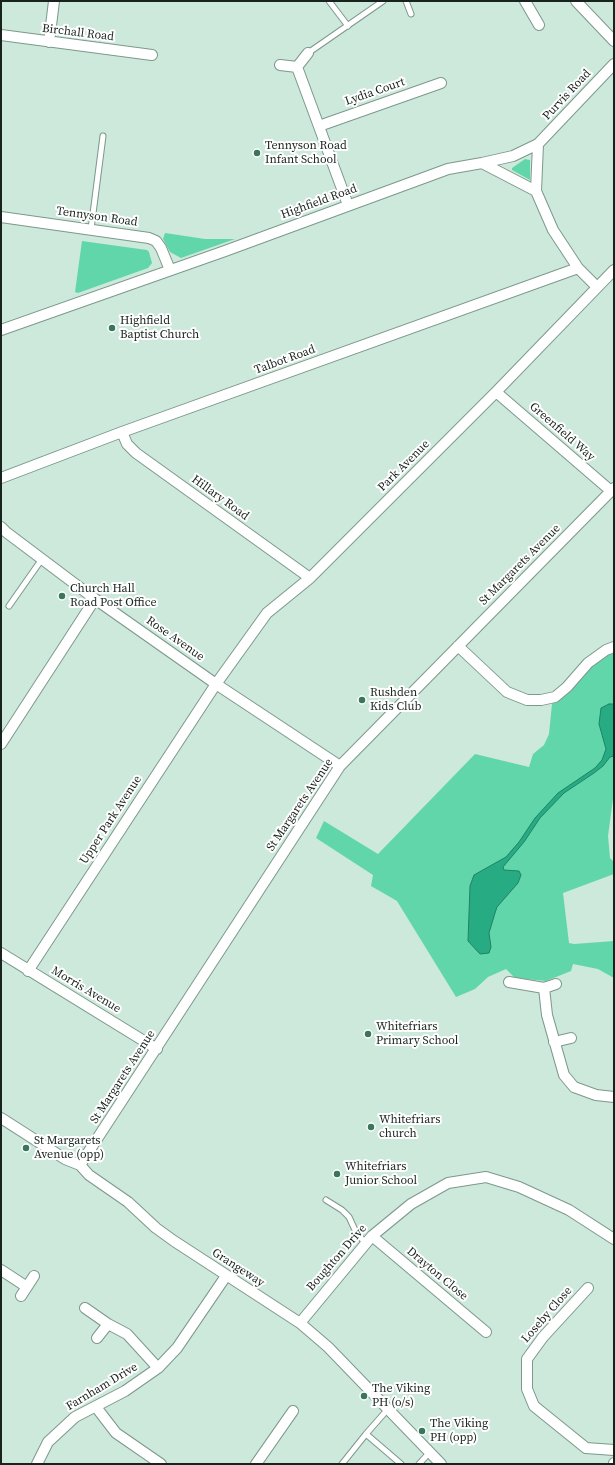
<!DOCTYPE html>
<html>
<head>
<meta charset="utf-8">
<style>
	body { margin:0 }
	#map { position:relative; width:615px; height:1465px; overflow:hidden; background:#cce9db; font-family:"Source Serif 4",serif }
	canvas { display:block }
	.frame { position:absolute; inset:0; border:2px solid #18231e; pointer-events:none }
</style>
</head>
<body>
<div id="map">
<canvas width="615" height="1465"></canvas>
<div class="frame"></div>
</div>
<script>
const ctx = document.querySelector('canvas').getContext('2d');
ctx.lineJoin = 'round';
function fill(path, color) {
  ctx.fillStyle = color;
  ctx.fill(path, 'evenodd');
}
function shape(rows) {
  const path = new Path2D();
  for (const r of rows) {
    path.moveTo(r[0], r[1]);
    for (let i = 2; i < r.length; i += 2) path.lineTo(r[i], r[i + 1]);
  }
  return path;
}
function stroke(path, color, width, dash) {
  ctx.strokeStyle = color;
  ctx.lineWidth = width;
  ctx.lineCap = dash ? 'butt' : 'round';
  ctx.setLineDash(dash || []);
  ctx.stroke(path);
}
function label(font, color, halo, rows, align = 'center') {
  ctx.font = font + ' "Source Serif 4",serif';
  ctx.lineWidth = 4;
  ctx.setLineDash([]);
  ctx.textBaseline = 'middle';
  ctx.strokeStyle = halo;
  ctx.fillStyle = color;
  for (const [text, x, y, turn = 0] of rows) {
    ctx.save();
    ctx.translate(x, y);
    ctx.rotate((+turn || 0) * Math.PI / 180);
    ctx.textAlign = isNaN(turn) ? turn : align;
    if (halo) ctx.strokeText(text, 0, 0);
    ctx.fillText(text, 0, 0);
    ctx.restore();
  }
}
const green = shape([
	[525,159,530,160,530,180,512,170,512,168],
	[165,233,205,239,235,239,181,258,170,252,163,239],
	[82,241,147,250,149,252,152,263,148,268,78,293,75,292],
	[614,652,614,791,608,836,610,858,614,862,614,874,563,893,569,943,574,944,614,941,614,978,598,969,573,964,571,971,546,981,515,978,506,969,488,977,475,989,456,997,397,901,371,886,373,875,316,838,324,821,378,854,475,754,529,767,533,754,544,745,549,734,552,704,594,660]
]);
const water = shape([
	[609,704,614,704,614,756,610,757,603,766,594,773,564,793,540,818,524,842,503,867,504,870,519,871,521,875,518,883,497,907,495,913,489,933,491,947,489,953,480,954,468,941,470,886,474,875,506,857,519,842,535,818,558,793,595,768,602,760,606,749,599,724,601,708,609,704]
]);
const service = shape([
	[329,1,348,26],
	[406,1,411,14],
	[308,53,383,1],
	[91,229,103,136],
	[9,606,42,559],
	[326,1200,342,1210,349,1217,355,1230,365,1243],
	[388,1409,366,1434,401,1464],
	[342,1464,366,1434],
	[419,1464,430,1452]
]);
const minor = shape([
	[525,1,539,25],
	[576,1,614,41],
	[1,35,152,55],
	[49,42,54,1],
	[280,65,297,67,348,205],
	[297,67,308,53],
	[319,126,441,83],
	[482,163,513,156,538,144],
	[536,191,538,144,614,64],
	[1,217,149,238,156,241,161,248,170,270],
	[1,330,225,251,448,169,482,163,536,191,553,230,578,268,597,287],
	[496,392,611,491],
	[122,432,127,444,136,453,310,578],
	[1,478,122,432,578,268],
	[1,527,6,532,95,599,216,684,340,766],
	[458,646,507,692,527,700,541,700,555,697,567,687,588,663,606,650,614,647],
	[1,744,95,599],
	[1,953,157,1049],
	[28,971,216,684,267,613,310,578,496,392,614,270],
	[509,982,544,988,556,984],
	[544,988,547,1015,564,1075,574,1087,596,1095,614,1097],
	[554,1042,571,1038],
	[1,1118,65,1159,80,1165,89,1175,128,1202,156,1228,174,1241,300,1323,328,1347,441,1464],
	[80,1165,340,766,614,488],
	[372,1236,486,1332],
	[1,1270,27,1287],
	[588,1288,543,1337,527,1359,527,1389,534,1406,586,1448,614,1450],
	[21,1296,34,1276],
	[85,1308,108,1324,127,1334,158,1368],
	[300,1323,372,1236,411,1204,448,1183,486,1177,519,1187,569,1210,614,1239],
	[97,1338,108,1324],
	[96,1407,116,1433,161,1464],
	[37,1464,48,1442,75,1417,125,1391,158,1368,177,1348,226,1276],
	[256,1464,293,1411],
	[614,1464,614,1463]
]);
const markers = [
	[257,153,4,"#3a755e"],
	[112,328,4,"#3a755e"],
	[62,596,4,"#3a755e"],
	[362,700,4,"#3a755e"],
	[368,1034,4,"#3a755e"],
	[371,1127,4,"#3a755e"],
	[26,1148,4,"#3a755e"],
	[337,1174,4,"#3a755e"],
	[364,1396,4,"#3a755e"],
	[422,1431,4,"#3a755e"]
];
const streetNames = [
	["Birchall Road",78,33,7],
	["Lydia Court",375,92,-19],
	["Purvis Road",567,95,-47],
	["Highfield Road",319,202,-20],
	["Tennyson Road",97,217,8],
	["Talbot Road",285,360,-20],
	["Greenfield Way",562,432,41],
	["Park Avenue",404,466,-45],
	["Hillary Road",220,498,36],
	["St Margarets Avenue",520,565,-45],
	["Rose Avenue",175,639,35],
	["St Margarets Avenue",300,805,-56],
	["Upper Park Avenue",111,820,-57],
	["Morris Avenue",86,990,31],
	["St Margarets Avenue",123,1077,-57],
	["Boughton Drive",337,1258,-49],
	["Grangeway",238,1268,33],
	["Drayton Close",437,1274,40],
	["Loseby Close",547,1315,-49],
	["Farnham Drive",102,1387,-31]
];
const poiNames = [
	["Tennyson Road",265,146],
	["Infant School",265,160],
	["Highfield",120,321],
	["Baptist Church",120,335],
	["Church Hall",70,589],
	["Road Post Office",70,603],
	["Rushden",370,693],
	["Kids Club",370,707],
	["Whitefriars",376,1027],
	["Primary School",376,1041],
	["Whitefriars",379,1120],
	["church",379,1134],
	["St Margarets",34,1141],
	["Avenue (opp)",34,1155],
	["Whitefriars",345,1167],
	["Junior School",345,1181],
	["The Viking",372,1389],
	["PH (o/s)",372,1403],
	["The Viking",430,1424],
	["PH (opp)",430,1438]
];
fill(green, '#61d6ab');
fill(water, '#27ab82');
stroke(water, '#228264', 1);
stroke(service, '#7d988c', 7);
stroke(minor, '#7d988c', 12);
stroke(service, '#fff', 5);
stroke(minor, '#fff', 10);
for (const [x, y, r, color] of markers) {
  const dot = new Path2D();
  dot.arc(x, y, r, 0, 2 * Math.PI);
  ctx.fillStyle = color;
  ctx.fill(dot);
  stroke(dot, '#fff', 1.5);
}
label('12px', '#18231e', '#fff', streetNames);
label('12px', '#18231e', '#fff', poiNames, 'left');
</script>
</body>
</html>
